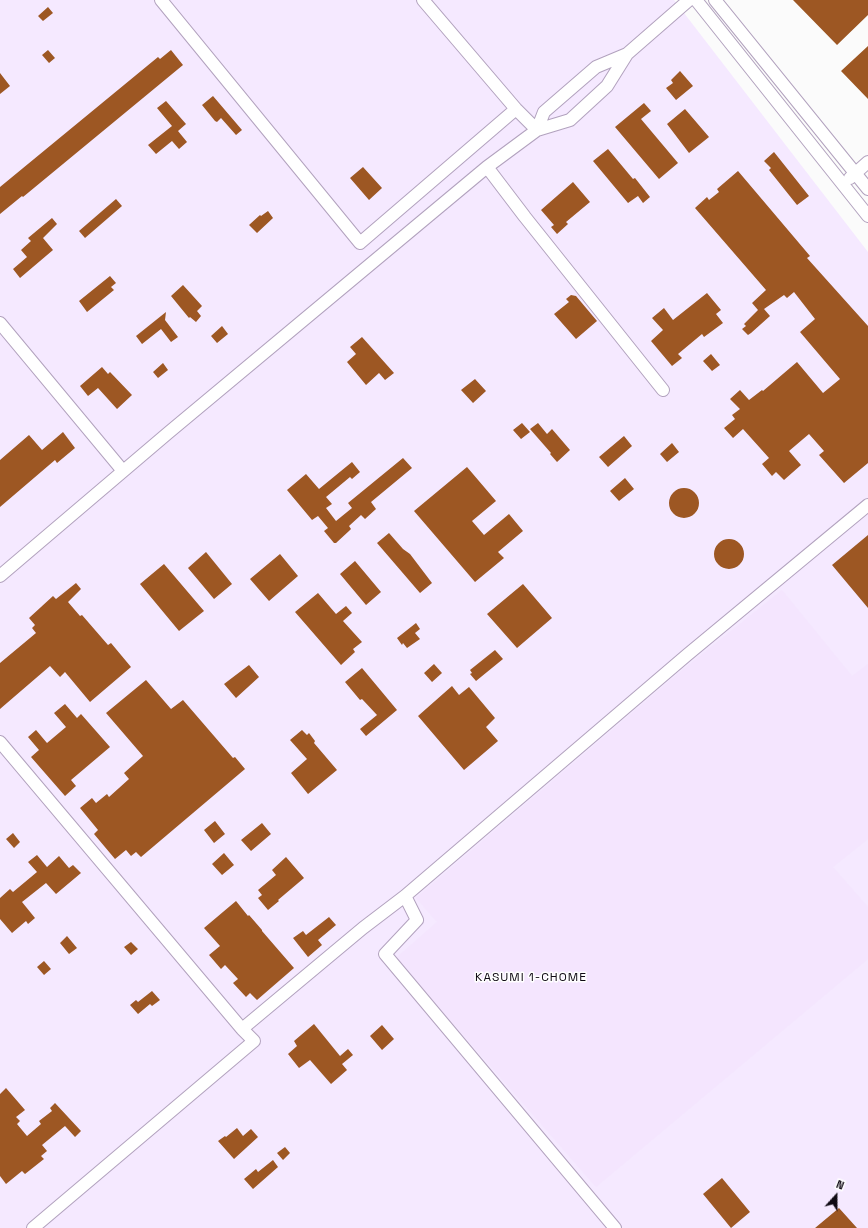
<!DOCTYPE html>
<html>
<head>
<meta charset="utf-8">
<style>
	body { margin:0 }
	#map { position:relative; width:868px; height:1228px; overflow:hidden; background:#fbfbfb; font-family:"Space Grotesk",sans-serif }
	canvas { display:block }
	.north { position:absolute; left:816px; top:1176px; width:40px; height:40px; -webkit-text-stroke:3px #fff; paint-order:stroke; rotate:21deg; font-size:11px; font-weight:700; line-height:16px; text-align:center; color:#0f0913 }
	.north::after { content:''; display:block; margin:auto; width:14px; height:18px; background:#0f0913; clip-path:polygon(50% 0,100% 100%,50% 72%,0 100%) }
</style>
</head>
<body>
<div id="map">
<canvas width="868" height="1228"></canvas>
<div class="north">N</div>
</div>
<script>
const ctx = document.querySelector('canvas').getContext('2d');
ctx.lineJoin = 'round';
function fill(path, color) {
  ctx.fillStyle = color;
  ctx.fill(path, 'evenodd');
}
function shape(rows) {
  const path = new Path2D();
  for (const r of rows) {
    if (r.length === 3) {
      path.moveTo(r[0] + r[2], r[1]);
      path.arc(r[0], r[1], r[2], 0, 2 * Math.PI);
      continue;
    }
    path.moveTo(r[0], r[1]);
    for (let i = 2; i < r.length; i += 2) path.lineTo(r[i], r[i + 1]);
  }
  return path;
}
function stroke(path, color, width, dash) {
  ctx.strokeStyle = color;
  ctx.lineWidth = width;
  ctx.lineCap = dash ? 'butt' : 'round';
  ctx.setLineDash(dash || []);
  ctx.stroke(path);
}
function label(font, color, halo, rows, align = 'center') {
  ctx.font = font + ' "Space Grotesk",sans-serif';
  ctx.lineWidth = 3;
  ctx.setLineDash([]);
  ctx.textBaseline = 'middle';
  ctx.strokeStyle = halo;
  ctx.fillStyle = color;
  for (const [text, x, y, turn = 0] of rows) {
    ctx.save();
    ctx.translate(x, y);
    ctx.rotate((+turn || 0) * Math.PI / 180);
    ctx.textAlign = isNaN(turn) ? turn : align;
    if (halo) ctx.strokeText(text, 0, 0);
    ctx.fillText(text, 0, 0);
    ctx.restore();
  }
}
const built = shape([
	[0,0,674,0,868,252,868,1228,0,1228]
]);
const green = shape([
	[782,590,852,676,868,664,868,839,833,867,868,907,868,959,596,1187,396,958,437,922,416,898,680,672]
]);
const building = shape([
	[793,0,868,0,868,15,837,45],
	[48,7,53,13,43,21,38,16],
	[868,46,868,99,841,71],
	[48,50,55,58,49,63,42,55],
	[171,50,183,65,23,197,22,196,0,214,0,187,158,57,160,59],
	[680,71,693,86,676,100,666,88,673,83,671,80],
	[0,73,10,86,0,94],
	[213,96,242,130,236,135,221,118,217,122,215,121,202,105],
	[166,101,186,124,178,131,187,142,179,149,172,141,156,154,148,145,172,126,157,108],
	[644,103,651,111,641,119,678,163,659,179,615,127],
	[685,109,709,137,689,153,667,124],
	[608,149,633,179,635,178,650,197,643,203,638,196,628,203,593,161],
	[774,152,809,196,797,205,769,170,771,168,764,161],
	[363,167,382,188,369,200,350,178],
	[738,171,810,256,807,258,868,326,868,463,844,483,819,455,824,451,809,434,789,451,801,465,784,480,776,472,772,476,762,464,769,458,743,429,733,438,724,428,735,419,732,415,740,409,730,399,740,390,749,400,762,390,763,391,797,362,823,393,840,379,800,332,815,319,794,292,787,298,784,295,764,309,770,316,751,333,748,335,742,329,746,326,744,324,758,310,752,303,766,290,695,208,707,197,709,200,719,192,717,189],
	[573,182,590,202,566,222,568,224,557,234,551,227,554,225,541,210],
	[116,199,122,206,85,238,79,231],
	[268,211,273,218,257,233,249,225,260,215,261,216],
	[52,218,57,224,43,238,53,250,20,278,13,269,27,257,21,250,31,241,28,238],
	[110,276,116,283,111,287,114,290,87,312,79,301],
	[183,285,202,306,197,311,201,316,196,322,190,317,189,318,171,296],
	[707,293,721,310,716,314,723,323,704,337,702,334,678,354,682,358,672,366,651,341,663,330,652,318,664,308,673,320],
	[571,295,576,296,597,321,576,339,554,314,569,302,566,299],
	[166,312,165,320,178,337,171,342,161,329,142,344,136,336],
	[222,326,228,334,217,343,211,336],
	[362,337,394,373,385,380,379,373,366,385,347,362,356,354,350,347],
	[711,354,720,365,712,371,703,361],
	[163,363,168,370,158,378,153,372],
	[102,367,108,374,110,372,132,395,117,409,98,388,88,396,80,386],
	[475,379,486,391,473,403,461,390],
	[522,423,530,432,521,439,513,430],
	[538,423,547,434,552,429,570,450,557,462,550,454,551,453,530,429],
	[63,432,75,448,57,463,55,460,0,507,0,460,29,435,42,450],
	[624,436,632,446,608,467,599,457],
	[672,443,679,452,667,462,660,454],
	[403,458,412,468,371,502,376,509,365,519,361,515,349,526,351,529,349,531,336,543,334,543,324,531,328,528,318,516,312,520,287,490,306,474,319,489,352,462,360,472,352,479,350,477,326,497,332,504,326,508,336,521,352,508,348,503],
	[467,467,496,501,472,521,484,535,509,514,523,531,498,552,504,558,475,582,414,511],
	[625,478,634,489,619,501,610,491],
	[684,503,15],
	[389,533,403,549,410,554,432,583,420,593,377,543],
	[868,535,868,608,832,565],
	[729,554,15],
	[206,552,232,584,214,599,188,568],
	[280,554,298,576,269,601,250,579],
	[355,561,381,592,366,605,340,574],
	[164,564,204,611,179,631,140,584],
	[76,583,81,589,68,602,80,616,82,615,108,645,111,643,131,667,90,702,65,672,60,677,50,666,0,709,0,663,36,633,32,628,35,625,29,618,53,596,56,599],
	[523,584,552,618,517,648,487,614],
	[318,593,336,614,346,606,352,613,343,621,362,642,353,649,355,652,341,665,295,612],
	[416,623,420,629,415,633,420,639,407,648,403,643,402,645,397,638],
	[495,650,503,659,476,681,470,674,472,673,470,670],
	[434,664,442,673,432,682,424,673],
	[249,665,259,677,236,698,224,684],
	[362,668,397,710,366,736,360,729,377,715,362,699,360,700,345,682],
	[146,680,171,709,183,700,233,758,235,757,245,769,141,857,136,852,131,856,126,850,115,859,94,834,98,830,80,808,92,798,96,803,107,794,109,797,129,779,124,773,143,756,106,713],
	[452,686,459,695,469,687,495,718,486,727,498,741,464,770,418,716],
	[65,704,77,718,81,714,110,747,71,780,76,786,65,796,31,757,39,750,28,737,36,730,47,743,66,727,54,713],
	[302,730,307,735,309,733,315,741,314,743,337,770,308,794,291,773,307,759,290,740],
	[215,821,225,834,214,843,204,830],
	[262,823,271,834,251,851,241,840],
	[13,833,20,842,14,848,6,839],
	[224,853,234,865,222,875,212,864],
	[37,855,47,867,59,856,69,868,73,865,81,873,56,894,46,883,22,902,35,918,28,924,26,921,12,933,0,919,0,898,10,889,13,892,37,872,28,862],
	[286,857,304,878,278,900,279,901,268,910,258,898,262,895,258,890,276,875,272,870],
	[236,901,248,916,249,915,262,930,262,931,294,968,257,1000,250,993,246,997,233,983,238,979,225,965,221,969,209,955,220,946,204,928],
	[329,917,336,925,318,940,322,945,308,957,293,938,303,931,306,935],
	[67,936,77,948,69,954,60,943],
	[131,942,138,949,131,955,124,947],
	[44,961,51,969,44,975,37,967],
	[152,991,160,1000,152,1006,150,1004,138,1014,130,1005,136,1000,138,1002],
	[314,1024,340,1056,348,1049,353,1055,342,1064,347,1070,331,1084,310,1060,299,1068,288,1054,297,1046,294,1041],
	[382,1025,394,1039,382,1050,370,1036],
	[6,1088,25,1110,16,1117,20,1121,17,1124,27,1136,41,1124,39,1121,52,1111,50,1108,55,1103,81,1131,75,1137,65,1126,42,1145,47,1151,41,1156,44,1159,25,1174,22,1171,6,1184,0,1176,0,1094],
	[237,1128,243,1136,251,1129,258,1137,234,1159,218,1141,225,1136,226,1137],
	[285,1147,290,1153,283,1160,277,1153],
	[273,1160,278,1167,253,1189,244,1179,256,1169,258,1172],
	[722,1178,750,1212,731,1228,703,1194],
	[839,1208,857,1228,815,1228]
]);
const minor = shape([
	[161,0,360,243,516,109],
	[423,0,516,109,537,130],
	[696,0,868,216],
	[715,0,868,189],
	[537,130,544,112,596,67,627,54],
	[487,167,525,217,663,390],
	[850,178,868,162],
	[0,323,123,471],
	[0,576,168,433,487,167,537,130,570,120,607,86,627,54,689,0],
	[0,742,242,1029,254,1041,33,1228],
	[405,896,417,920,385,954,615,1228],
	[242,1029,363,928,405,896,687,655,868,505]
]);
const neighbourhoodNames = [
	["KASUMI 1-CHOME",531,978]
];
fill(built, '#f5e9ff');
fill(green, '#f4e5fe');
fill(building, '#9d5723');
stroke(minor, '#b2a2be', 14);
stroke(minor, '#fff', 12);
ctx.letterSpacing = '1px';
label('12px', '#0f0913', '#fff', neighbourhoodNames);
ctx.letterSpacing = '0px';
</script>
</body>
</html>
